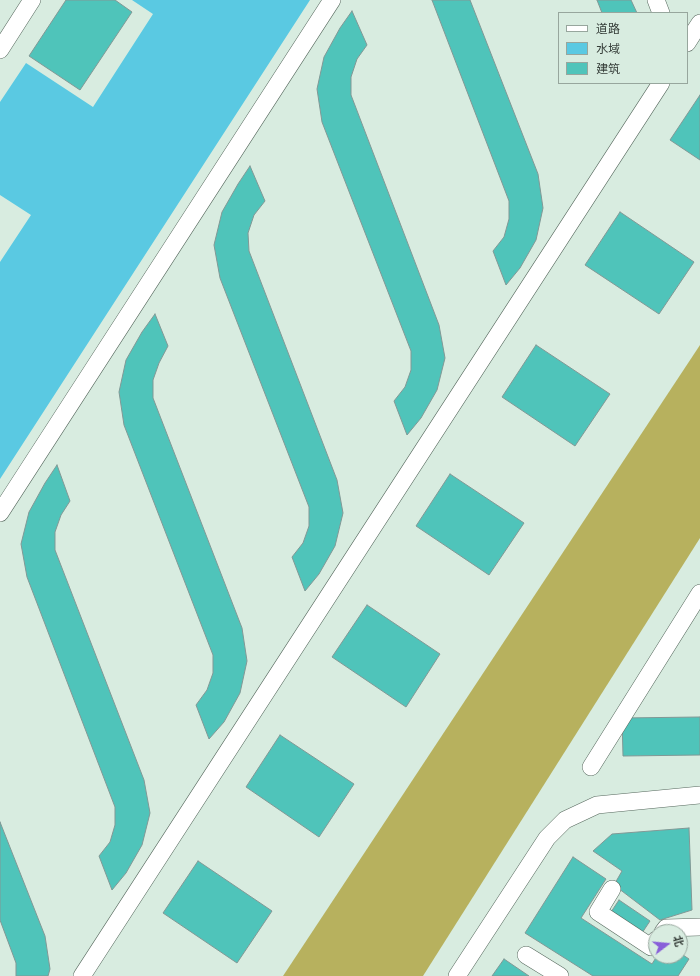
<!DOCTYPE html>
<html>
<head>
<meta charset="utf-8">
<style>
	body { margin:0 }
	#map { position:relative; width:700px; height:976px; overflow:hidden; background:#d8ece0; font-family:"DM Sans","Noto Sans SC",sans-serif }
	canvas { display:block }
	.legend { position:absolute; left:558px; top:12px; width:130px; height:72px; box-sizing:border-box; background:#d8ece0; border:1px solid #97a69d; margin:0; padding:5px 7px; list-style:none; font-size:12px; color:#353d38 }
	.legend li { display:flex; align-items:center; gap:8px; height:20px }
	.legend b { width:20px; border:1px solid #97a69d }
	.north { position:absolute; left:648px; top:924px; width:40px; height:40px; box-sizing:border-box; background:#d8ece0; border:1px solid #97a69d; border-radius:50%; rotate:74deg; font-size:11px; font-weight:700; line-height:16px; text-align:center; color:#353d38 }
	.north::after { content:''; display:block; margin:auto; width:14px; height:18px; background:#885ed9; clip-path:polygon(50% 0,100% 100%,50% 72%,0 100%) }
</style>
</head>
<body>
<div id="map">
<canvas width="700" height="976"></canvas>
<ul class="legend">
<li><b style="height:5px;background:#fff"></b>道路</li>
<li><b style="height:11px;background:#5ac9e2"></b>水域</li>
<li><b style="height:11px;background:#4fc4ba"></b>建筑</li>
</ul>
<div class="north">北</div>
</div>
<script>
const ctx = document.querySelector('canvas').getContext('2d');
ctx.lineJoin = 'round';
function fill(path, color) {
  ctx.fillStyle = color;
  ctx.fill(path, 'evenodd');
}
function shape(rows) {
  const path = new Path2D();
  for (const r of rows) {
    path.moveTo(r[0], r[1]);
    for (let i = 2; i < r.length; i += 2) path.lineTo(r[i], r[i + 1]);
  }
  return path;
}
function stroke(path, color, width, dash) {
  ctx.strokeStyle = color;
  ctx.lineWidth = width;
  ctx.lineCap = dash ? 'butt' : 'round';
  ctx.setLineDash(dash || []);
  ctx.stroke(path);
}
const forest = shape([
	[700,345,700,538,423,976,283,976]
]);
const water = shape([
	[132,0,310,0,0,479,0,262,31,215,0,195,0,102,26,63,93,107,153,14]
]);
const building = shape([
	[66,0,115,0,132,12,80,90,29,56,66,0],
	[432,0,470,0,538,174,543,208,536,240,520,268,506,285,493,251,504,237,509,219,509,201,432,0],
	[597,0,631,0,637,13,602,13,597,0],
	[352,11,367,45,357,59,351,77,351,95,439,325,445,358,437,390,421,418,407,435,394,401,405,387,411,370,411,351,322,122,317,89,324,57,340,28,352,11],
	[700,95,700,160,670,140,700,95],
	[250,166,265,201,254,215,248,233,249,251,337,480,343,513,335,546,319,574,305,591,292,557,303,543,309,526,309,507,220,278,214,245,222,212,238,184,250,166],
	[620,212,694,262,659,314,585,265,620,212],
	[155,314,168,346,159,363,153,380,153,398,242,628,247,661,240,693,224,722,209,739,196,705,207,690,213,673,213,655,124,425,119,392,126,360,142,332,155,314],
	[536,345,610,394,575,446,502,397,536,345],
	[57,465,70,501,61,515,55,532,55,550,144,780,150,813,142,845,126,873,112,890,99,856,110,842,115,825,115,807,27,577,21,544,29,512,45,483,57,465],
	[450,474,524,523,489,575,416,526,450,474],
	[367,605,440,654,406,707,332,657,367,605],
	[700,717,700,755,623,756,622,718,700,717],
	[280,735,354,784,319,837,246,787,280,735],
	[0,822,45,936,50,969,48,976,16,976,16,963,0,920,0,822],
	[689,828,692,910,660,920,614,885,622,871,593,851,612,834,689,828],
	[573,857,606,879,581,918,652,964,657,956,680,956,680,953,689,959,678,976,593,976,525,933,573,857],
	[198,861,272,911,237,963,163,913,198,861],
	[619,900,650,921,642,933,611,912,619,900],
	[504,959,529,976,492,976,504,959]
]);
const minor = shape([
	[656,0,661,13],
	[687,43,700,23],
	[0,50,32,0],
	[0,513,332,0],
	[591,767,700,593],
	[612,889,598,912,651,947,656,940],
	[663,932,666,928,700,927],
	[526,955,560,976],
	[82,976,661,83],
	[457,976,547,838,565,820,597,805,700,795]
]);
fill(forest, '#b7b15e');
fill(water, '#5ac9e2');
fill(building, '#4fc4ba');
stroke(building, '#819895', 1);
stroke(minor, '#56685d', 18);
stroke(minor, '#fff', 17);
</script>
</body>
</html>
